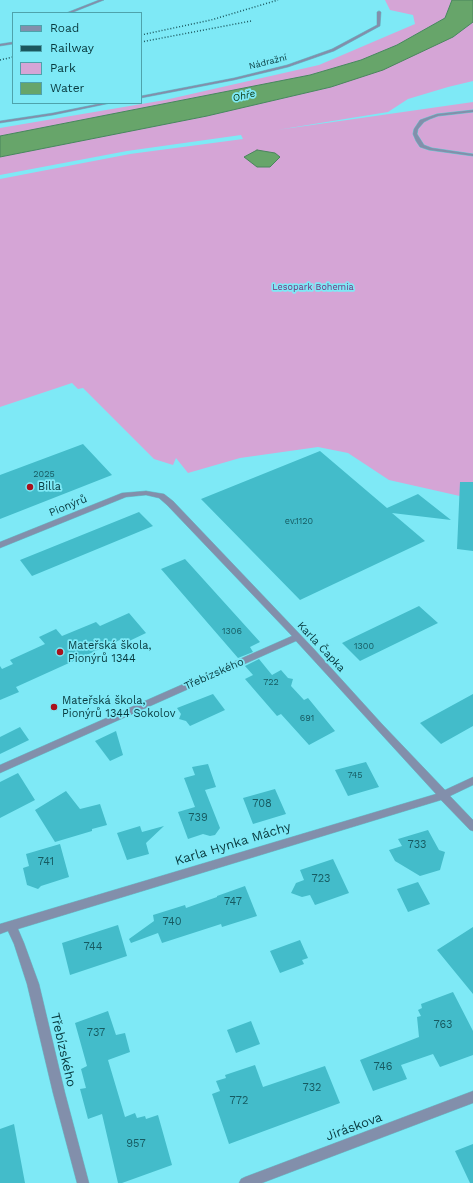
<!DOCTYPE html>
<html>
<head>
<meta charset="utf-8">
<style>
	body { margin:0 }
	#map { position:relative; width:473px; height:1183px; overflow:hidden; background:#7ee9f6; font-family:"Work Sans",sans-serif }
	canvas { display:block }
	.legend { position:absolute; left:12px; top:12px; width:130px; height:92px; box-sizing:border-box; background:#7ee9f6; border:1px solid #4ea3ac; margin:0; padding:5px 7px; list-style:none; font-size:12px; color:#07393e }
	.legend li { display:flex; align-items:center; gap:8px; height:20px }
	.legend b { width:20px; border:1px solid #4ea3ac }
</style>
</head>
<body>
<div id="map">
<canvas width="473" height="1183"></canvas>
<ul class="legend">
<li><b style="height:5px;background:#828fab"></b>Road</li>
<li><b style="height:5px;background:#1b575e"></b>Railway</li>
<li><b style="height:11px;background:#d5a5d6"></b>Park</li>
<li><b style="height:11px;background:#67a56a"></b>Water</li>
</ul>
</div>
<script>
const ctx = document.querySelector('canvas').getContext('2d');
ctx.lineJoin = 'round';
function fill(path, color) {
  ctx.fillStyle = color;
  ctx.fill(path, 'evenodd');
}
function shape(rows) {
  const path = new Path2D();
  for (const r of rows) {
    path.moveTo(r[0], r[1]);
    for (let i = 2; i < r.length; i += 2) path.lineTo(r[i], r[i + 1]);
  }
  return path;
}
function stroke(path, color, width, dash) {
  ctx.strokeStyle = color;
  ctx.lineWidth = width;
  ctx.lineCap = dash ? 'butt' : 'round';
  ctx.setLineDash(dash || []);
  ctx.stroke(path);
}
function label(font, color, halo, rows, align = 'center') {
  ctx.font = font + ' "Work Sans",sans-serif';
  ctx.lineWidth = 3.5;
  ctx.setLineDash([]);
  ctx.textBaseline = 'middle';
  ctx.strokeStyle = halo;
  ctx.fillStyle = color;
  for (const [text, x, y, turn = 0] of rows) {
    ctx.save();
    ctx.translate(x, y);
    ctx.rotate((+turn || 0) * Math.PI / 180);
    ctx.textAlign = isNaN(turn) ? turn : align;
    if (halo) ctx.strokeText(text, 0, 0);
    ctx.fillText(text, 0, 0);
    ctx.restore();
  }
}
const green = shape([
	[385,0,452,0,445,18,397,45,361,60,310,75,0,136,0,128,165,100,319,65,415,24,413,15,390,10],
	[473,22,473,81,448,87,408,99,388,112,277,130,473,102,473,499,389,480,348,453,318,447,240,458,188,473,176,458,173,465,154,459,83,388,78,389,72,383,0,407,0,179,130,154,243,139,241,135,127,151,0,175,0,157,207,116,331,87,453,37]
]);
const water = shape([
	[452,0,473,0,473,22,453,37,383,70,331,87,207,116,0,157,0,136,310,75,361,60,397,45,445,18,452,0],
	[257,150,275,153,280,157,270,167,257,167,244,157,257,150]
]);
const building = shape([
	[83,444,112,475,0,519,0,475],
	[320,451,387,508,418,494,451,520,392,513,425,541,300,600,201,499],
	[460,482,473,482,473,551,457,549],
	[139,512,153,526,32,576,20,560],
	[185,559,260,642,250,647,253,652,238,658,161,569],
	[419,606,438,623,360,661,342,643],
	[129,613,146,633,125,643,122,639,16,687,19,692,0,700,0,666,2,669,13,664,10,660,45,644,39,637,56,629,62,636,96,622,100,626],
	[259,659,272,675,281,670,288,678,293,679,291,686,304,700,308,698,335,731,309,745,281,714,277,716,245,679,253,675,245,666],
	[213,694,225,710,190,726,186,721,179,719,181,714,177,708],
	[473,694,473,726,441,744,420,723],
	[20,727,29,740,0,754,0,737],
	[116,731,123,755,110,761,95,741],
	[366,762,379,787,348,796,335,770],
	[208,764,216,787,205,790,220,828,215,835,210,836,203,834,188,839,178,812,195,807,184,778,195,775,192,767],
	[18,773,35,800,0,818,0,782],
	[275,789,286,814,253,824,243,798],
	[66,791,80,809,100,804,107,825,92,829,92,831,55,842,35,810],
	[140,826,142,832,164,826,146,843,149,854,127,860,117,833],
	[428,830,439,850,445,852,440,870,420,876,395,861,389,850,402,846,398,839],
	[60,844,69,877,41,886,38,889,27,885,23,868,29,866,26,854],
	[333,859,349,893,315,905,310,895,302,897,291,893,296,883,304,880,300,870],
	[418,882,430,904,408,912,397,889],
	[245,886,257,916,222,927,221,924,162,943,158,933,131,943,129,939,154,921,153,915,185,905,186,908,217,897,217,896],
	[118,925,127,956,70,975,62,943],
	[473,927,473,994,437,950],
	[300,940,308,958,302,960,304,964,280,973,270,951],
	[453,992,473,1031,473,1055,440,1067,433,1054,401,1065,407,1079,373,1091,360,1060,419,1037,417,1017,421,1016,418,1010,422,1008,421,1004],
	[108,1011,116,1035,125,1033,130,1052,108,1060,125,1117,135,1113,137,1118,145,1116,146,1119,158,1115,172,1165,122,1183,118,1183,102,1114,88,1119,80,1089,86,1088,81,1069,87,1066,75,1023],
	[251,1021,260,1044,236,1053,227,1030],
	[255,1065,263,1087,325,1066,340,1103,229,1144,212,1094,220,1091,216,1081,226,1078,225,1075],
	[14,1124,25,1183,0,1183,0,1129],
	[473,1144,473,1183,470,1183,455,1151]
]);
const street = shape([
	[99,0,104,0,71,13,66,13,99,0],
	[379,11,381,12,380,26,334,51,288,67,234,80,141,98,141,96,234,78,287,65,332,49,377,25,377,12,379,11],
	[13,42,13,44,0,46,0,44,13,42],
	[103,103,111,103,53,115,0,123,0,121,53,113,103,103],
	[473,110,473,112,438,116,430,119,424,122,418,129,417,134,424,145,432,148,473,154,473,156,429,150,420,147,416,141,413,134,414,129,420,120,437,114,473,110],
	[146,491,164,494,173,501,313,648,382,724,445,790,473,777,473,785,450,796,473,820,473,831,470,830,441,800,18,929,24,943,39,984,65,1093,89,1183,77,1183,53,1093,27,984,14,944,8,931,0,934,0,924,436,794,296,641,0,773,0,765,292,636,167,505,159,498,146,495,126,497,0,548,0,542,122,493,146,491],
	[473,1091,473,1103,262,1183,239,1183,241,1179,245,1177,473,1091]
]);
const rail = shape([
	[141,35,211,20,278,0],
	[141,42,251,21],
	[0,60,13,57]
]);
const markers = [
	[30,487,4,"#a8131d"],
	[60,652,4,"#a8131d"],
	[54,707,4,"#a8131d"]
];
const farStreetnames = [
	["Nádražní",268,62,-14]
];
const farParknames = [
	["Lesopark Bohemia",313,287]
];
const numberNames = [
	["2025",44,474],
	["ev.1120",299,521],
	["1306",232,631],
	["1300",364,646],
	["722",271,682],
	["691",307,718],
	["745",355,775]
];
const farWaternames = [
	["Ohře",244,96,-13]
];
const poiNames = [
	["Billa",38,487],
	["Mateřská škola,",68,646],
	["Pionýrů 1344",68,659],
	["Mateřská škola,",62,701],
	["Pionýrů 1344 Sokolov",62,714]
];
const streetNames = [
	["Pionýrů",68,506,-22],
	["Karla Čapka",321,647,47],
	["Třebízského",214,674,-24]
];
const nearNumbernames = [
	["708",262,804],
	["739",198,818],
	["733",417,845],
	["741",46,862],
	["723",321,879],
	["747",233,902],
	["740",172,922],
	["744",93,947],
	["763",443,1025],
	["737",96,1033],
	["746",383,1067],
	["732",312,1088],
	["772",239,1101],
	["957",136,1144]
];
const nearStreetnames = [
	["Karla Hynka Máchy",233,844,-17],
	["Třebízského",63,1050,77],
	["Jiráskova",354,1127,-20]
];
fill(green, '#d5a5d6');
fill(water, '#67a56a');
stroke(water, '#4a855d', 1);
fill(building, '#43bcca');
stroke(street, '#66c6d1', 1);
fill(street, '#828fab');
stroke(rail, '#1b575e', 1.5, [1, 2]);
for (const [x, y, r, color] of markers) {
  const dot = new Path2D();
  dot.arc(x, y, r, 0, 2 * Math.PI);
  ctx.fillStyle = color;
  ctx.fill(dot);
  stroke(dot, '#7ee9f6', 1.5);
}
label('9px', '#07393e', '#7ee9f6', farStreetnames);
label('9px', '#77327b', '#7ee9f6', farParknames);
label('9px', '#165a61', null, numberNames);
label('italic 10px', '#093710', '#7ee9f6', farWaternames);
label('11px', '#07393e', '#7ee9f6', poiNames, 'left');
label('11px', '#07393e', '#7ee9f6', streetNames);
label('11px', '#165a61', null, nearNumbernames);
label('13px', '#07393e', '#7ee9f6', nearStreetnames);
</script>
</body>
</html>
